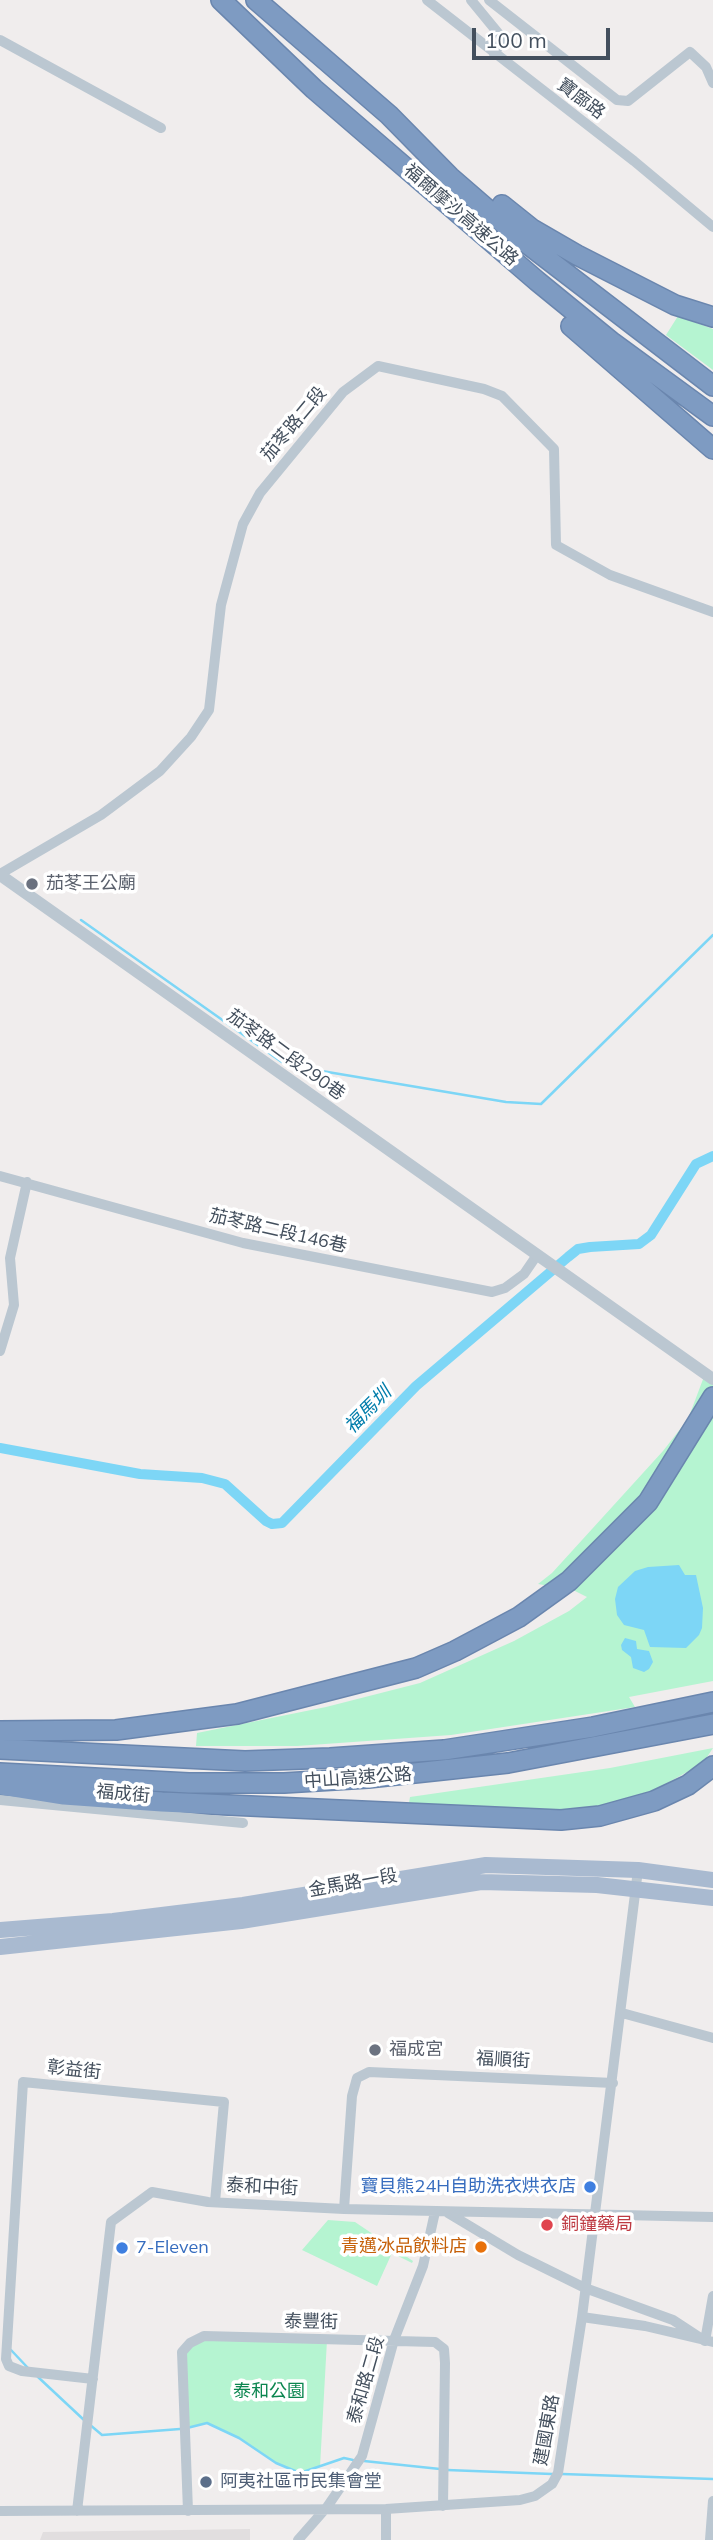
<!DOCTYPE html>
<html>
<head>
<meta charset="utf-8">
<style>
	body { margin:0 }
	#map { position:relative; width:713px; height:2540px; overflow:hidden; background:#f0eded; font-family:Mulish,sans-serif }
	canvas { display:block }
	.scale { position:absolute; left:472px; top:28px; width:138px; height:32px; box-sizing:border-box; border:4px solid #434f5d; border-top:0; padding-left:9px; font-size:21px; line-height:24px; white-space:nowrap; color:#434f5d; -webkit-text-stroke:5px #fff; paint-order:stroke }
</style>
</head>
<body>
<div id="map">
<canvas width="713" height="2540"></canvas>
<div class="scale">100 m</div>
</div>
<script>
const ctx = document.querySelector('canvas').getContext('2d');
ctx.lineJoin = 'round';
function fill(path, color) {
  ctx.fillStyle = color;
  ctx.fill(path, 'evenodd');
}
function shape(rows) {
  const path = new Path2D();
  for (const r of rows) {
    path.moveTo(r[0], r[1]);
    for (let i = 2; i < r.length; i += 2) path.lineTo(r[i], r[i + 1]);
  }
  return path;
}
function stroke(path, color, width, dash) {
  ctx.strokeStyle = color;
  ctx.lineWidth = width;
  ctx.lineCap = dash ? 'butt' : 'round';
  ctx.setLineDash(dash || []);
  ctx.stroke(path);
}
function label(font, color, halo, rows, align = 'center') {
  ctx.font = font + ' Mulish,"Noto Sans TC",sans-serif';
  ctx.lineWidth = 7;
  ctx.setLineDash([]);
  ctx.textBaseline = 'middle';
  ctx.strokeStyle = halo;
  ctx.fillStyle = color;
  for (const [text, x, y, turn = 0] of rows) {
    ctx.save();
    ctx.translate(x, y);
    ctx.rotate((+turn || 0) * Math.PI / 180);
    ctx.textAlign = isNaN(turn) ? turn : align;
    if (halo) ctx.strokeText(text, 0, 0);
    ctx.fillText(text, 0, 0);
    ctx.restore();
  }
}
const education = shape([
	[250,2529,250,2540,40,2540,43,2532]
]);
const green = shape([
	[678,316,713,329,713,370,666,335],
	[705,1374,713,1379,713,1681,629,1697,635,1707,451,1735,297,1746,196,1746,197,1733,326,1707,420,1683,514,1641,569,1611,587,1597,573,1590,538,1584,552,1573,663,1451,688,1419],
	[713,1748,703,1763,630,1804,564,1815,407,1814,410,1797,610,1768],
	[328,2220,355,2222,413,2261,412,2263,392,2253,377,2286,302,2250],
	[204,2336,327,2340,320,2467,300,2473,276,2463,239,2438,208,2423,185,2429,182,2352]
]);
const water = shape([
	[679,1565,685,1575,696,1575,703,1608,702,1628,699,1635,686,1648,650,1647,644,1630,624,1625,617,1615,615,1599,618,1587,635,1571,648,1567],
	[625,1638,636,1641,637,1649,649,1651,653,1662,649,1669,644,1672,633,1668,631,1657,622,1650,621,1645]
]);
const stream = shape([
	[81,920,286,1065,506,1102,541,1104,713,935],
	[11,2350,28,2368],
	[38,2377,84,2420],
	[89,2424,102,2435,180,2429],
	[187,2428,207,2423,239,2438,276,2463,300,2473,344,2458,353,2460],
	[364,2461,440,2469],
	[447,2470,552,2474],
	[562,2474,713,2479]
]);
const canal = shape([
	[0,1448,140,1474,202,1478,225,1484,266,1521,272,1524,282,1523,416,1386,568,1257,578,1249,590,1247,639,1244,651,1235,696,1164,713,1156]
]);
const minor = shape([
	[427,0,634,161,713,227],
	[471,0,503,39,494,54],
	[489,0,617,100,628,101,690,52,706,67,713,83],
	[0,40,161,128],
	[0,874,101,815,160,771,191,737,209,710,221,605,243,524,260,493,343,392,378,366,484,389,502,396,554,449,556,545,610,575,713,612],
	[0,1176,243,1243,492,1292,505,1288,524,1274,537,1255],
	[0,1351,14,1305,10,1258,27,1182],
	[0,1800,243,1823],
	[622,2013,713,2038],
	[344,2209,352,2096,357,2078,369,2072,613,2083],
	[448,2213,518,2255,585,2288,673,2320,705,2341,713,2296],
	[582,2317,645,2326,713,2342],
	[93,2379,22,2371,9,2366,6,2359,23,2082,224,2102,215,2202],
	[0,2511,386,2509,520,2500,535,2496,552,2484,558,2473,582,2317,638,1870],
	[77,2511,111,2222,152,2192,208,2202,344,2209,713,2217],
	[188,2511,182,2352,190,2343,204,2336,435,2342,444,2349,445,2363,443,2506],
	[298,2540,327,2507,362,2456,394,2340,423,2266,435,2212],
	[386,2540,386,2509],
	[710,2540,713,2501]
]);
const tertiary = shape([
	[0,875,713,1379]
]);
const primary = shape([
	[0,1930,113,1921,243,1905,486,1865,638,1870,713,1880],
	[0,1947,241,1921,481,1882,597,1885,713,1898]
]);
const motorway = shape([
	[221,0,314,89,537,281,613,343,713,416],
	[256,0,389,115,450,177,525,242,713,386],
	[502,205,532,229,577,255,675,305,713,317],
	[571,326,713,449],
	[0,1731,116,1730,237,1714,416,1668,455,1651,519,1617,569,1581,648,1502,713,1397],
	[0,1749,245,1761,330,1758,444,1750,593,1727,713,1702],
	[0,1773,189,1783,284,1783,368,1778,508,1763,713,1724],
	[0,1785,64,1795,162,1802,561,1820,600,1816,654,1801,688,1785,713,1766]
]);
const markers = [
	[32,884,7,"#6b7280"],
	[375,2050,7,"#6b7280"],
	[590,2187,7,"#3f7fe0"],
	[547,2225,7,"#e0444e"],
	[481,2247,7,"#e8710a"],
	[122,2248,7,"#3f7fe0"],
	[206,2482,7,"#5c6f8a"]
];
const streetNames = [
	["寶廍路",581,99,37],
	["福爾摩沙高速公路",461,215,41],
	["茄苳路二段",294,424,-50],
	["茄苳路二段290巷",286,1055,36],
	["茄苳路二段146巷",278,1231,13],
	["中山高速公路",358,1778,-4],
	["福成街",123,1794,5],
	["金馬路一段",353,1883,-10],
	["福順街",503,2060,3],
	["彰益街",74,2070,6],
	["泰和中街",262,2187,3],
	["泰豐街",311,2322,1],
	["泰和路二段",366,2380,-74],
	["建國東路",547,2430,-80]
];
const worshipNames = [
	["茄苳王公廟",46,884],
	["福成宮",389,2050]
];
const shopNames = [
	["寶貝熊24H自助洗衣烘衣店",576,2187],
	["7-Eleven",136,2248,"left"]
];
const healthNames = [
	["銅鐘藥局",561,2225]
];
const foodNames = [
	["青邁冰品飲料店",467,2247]
];
const parkNames = [
	["泰和公園",269,2392]
];
const serviceNames = [
	["阿夷社區市民集會堂",220,2482]
];
const waterNames = [
	["福馬圳",368,1410,-45]
];
fill(education, '#e1dedf');
fill(green, '#b5f4d1');
fill(water, '#7dd6f6');
stroke(stream, '#7dd6f6', 2.5);
stroke(canal, '#7dd6f6', 10);
stroke(motorway, '#6a86ae', 22);
stroke(minor, '#bbc7d1', 10);
stroke(tertiary, '#bbc7d1', 12);
stroke(primary, '#a9bad0', 16);
stroke(motorway, '#7e9bc2', 19);
for (const [x, y, r, color] of markers) {
  const dot = new Path2D();
  dot.arc(x, y, r, 0, 2 * Math.PI);
  ctx.fillStyle = color;
  ctx.fill(dot);
  stroke(dot, '#fff', 2.5);
}
label('18px', '#434f5d', '#fff', streetNames);
label('18px', '#5b616d', '#fff', worshipNames, 'left');
label('18px', '#366cbe', '#fff', shopNames, 'right');
label('18px', '#be3a42', '#fff', healthNames, 'left');
label('18px', '#c56008', '#fff', foodNames, 'right');
label('18px', '#0c8650', '#fff', parkNames);
label('18px', '#4e5e75', '#fff', serviceNames, 'left');
label('italic 19px', '#017dab', '#fff', waterNames);
</script>
</body>
</html>
